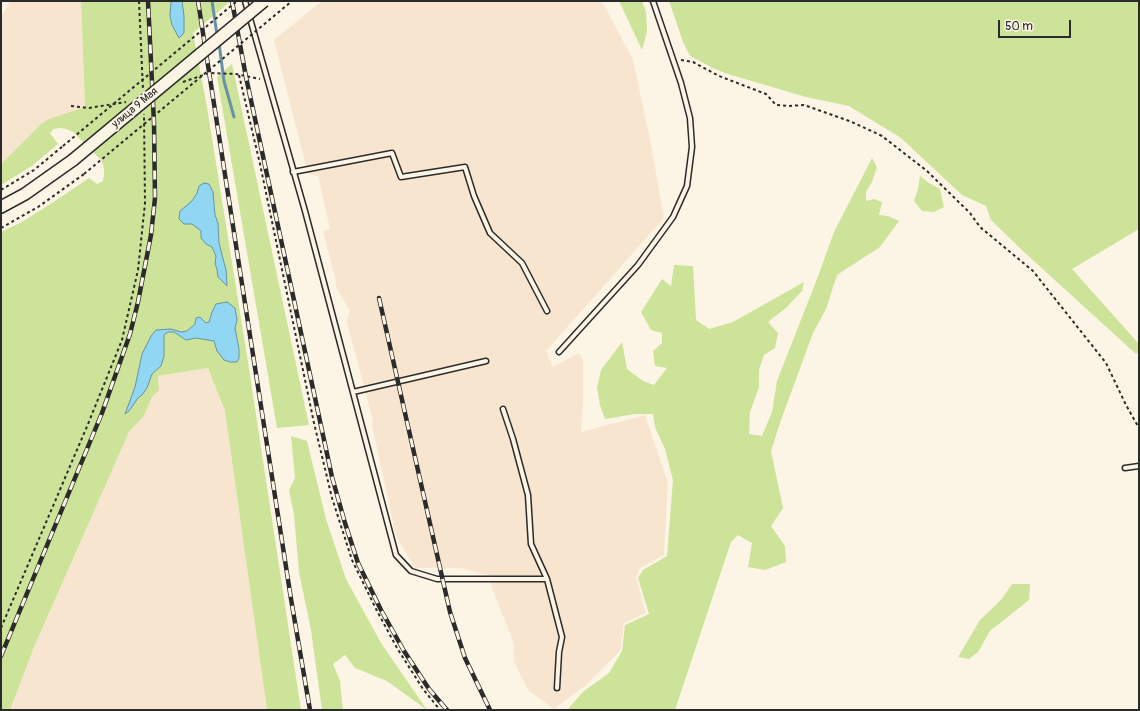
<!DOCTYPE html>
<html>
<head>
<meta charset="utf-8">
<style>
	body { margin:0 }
	#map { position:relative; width:1140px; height:711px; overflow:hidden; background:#fcf5e5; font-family:Pangolin,sans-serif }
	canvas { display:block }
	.frame { position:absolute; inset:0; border:2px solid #2b2b2b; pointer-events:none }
	.scale { position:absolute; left:998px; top:20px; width:73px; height:18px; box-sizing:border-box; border:2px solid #2b2b2b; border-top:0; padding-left:5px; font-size:12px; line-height:14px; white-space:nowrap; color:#2b2b2b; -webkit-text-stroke:3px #fcf5e5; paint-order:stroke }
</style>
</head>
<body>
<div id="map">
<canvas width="1140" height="711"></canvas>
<div class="frame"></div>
<div class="scale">50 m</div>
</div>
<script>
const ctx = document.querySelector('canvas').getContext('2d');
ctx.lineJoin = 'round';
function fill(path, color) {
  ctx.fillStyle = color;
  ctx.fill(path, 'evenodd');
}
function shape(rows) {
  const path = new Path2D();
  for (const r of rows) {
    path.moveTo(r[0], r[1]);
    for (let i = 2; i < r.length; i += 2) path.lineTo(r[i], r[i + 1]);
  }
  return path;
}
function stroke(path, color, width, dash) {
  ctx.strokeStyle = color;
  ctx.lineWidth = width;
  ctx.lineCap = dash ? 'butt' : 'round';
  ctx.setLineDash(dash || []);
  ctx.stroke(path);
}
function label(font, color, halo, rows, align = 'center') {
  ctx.font = font + ' Pangolin,sans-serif';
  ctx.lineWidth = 4;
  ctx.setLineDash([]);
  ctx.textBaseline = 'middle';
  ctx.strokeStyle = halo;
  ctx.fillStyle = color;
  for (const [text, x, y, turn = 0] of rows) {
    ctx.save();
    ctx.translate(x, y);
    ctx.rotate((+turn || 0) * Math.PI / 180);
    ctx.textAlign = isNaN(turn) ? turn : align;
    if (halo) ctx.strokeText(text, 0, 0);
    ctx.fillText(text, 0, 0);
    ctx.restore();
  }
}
const built = shape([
	[10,1,81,1,85,107,49,119,41,124,1,164,1,18],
	[322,1,602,1,633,60,650,139,664,218,546,351,553,367,579,353,583,360,583,403,581,432,645,415,668,483,664,555,640,568,636,578,646,613,624,623,620,651,586,685,554,709,528,690,514,662,514,644,487,575,461,568,415,568,396,536,372,425,373,421,347,322,350,311,336,287,336,281,323,231,330,229,318,176,308,174,274,40],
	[208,368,225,411,267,710,10,710,34,647,129,432,144,416,152,397,159,390,158,376]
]);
const green = shape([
	[81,1,231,1,193,33,207,107,248,362,301,710,267,710,225,411,208,368,158,376,159,390,152,397,144,416,129,432,34,647,10,710,1,710,1,232,20,223,49,205,89,178,97,184,103,181,104,174,104,168,102,161,73,132,66,129,59,128,54,129,50,133,58,144,32,166,1,185,1,164,41,124,49,119,85,107],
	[619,1,642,1,646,12,647,32,642,50],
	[669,1,1139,1,1139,229,1072,269,1139,344,1139,351,1136,354,1024,252,991,220,986,206,962,195,901,138,849,106,806,97,728,74,715,69,690,56,683,42],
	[232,64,309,425,277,428,217,77],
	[872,158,877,167,872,182,866,192,866,201,874,199,882,202,879,215,888,216,899,221,880,247,837,275,826,309,813,333,781,420,771,451,783,508,771,526,785,546,786,562,765,570,748,567,752,543,738,535,731,542,675,710,567,710,584,691,609,673,622,651,625,625,649,614,638,578,643,570,667,556,673,480,665,449,655,427,653,414,635,414,605,419,600,405,597,388,601,370,622,342,627,369,643,381,654,385,667,368,655,366,653,351,662,343,662,333,651,330,641,312,662,279,671,286,674,265,693,266,696,320,709,329,733,322,804,282,802,291,786,308,768,322,778,333,775,348,764,355,759,370,759,387,750,412,749,434,762,436,772,412,777,381,817,279,834,232],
	[920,176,929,183,940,189,944,207,934,212,922,211,914,201,918,189],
	[291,436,307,441,326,519,346,579,381,643,427,710,387,681,355,668,345,655,333,664,340,681,343,710,322,710,311,630,299,572,294,515,289,490,295,478],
	[1012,584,1030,584,1029,600,990,631,978,652,969,659,958,657,980,620,1001,600]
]);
const water = shape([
	[171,1,182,1,184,16,184,33,179,38,172,25,170,16,171,1],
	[204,183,209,184,213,192,215,215,218,223,219,243,226,270,227,286,218,277,217,269,215,264,216,256,212,247,206,244,201,238,201,231,192,224,184,224,179,219,180,211,192,201,197,193,199,186,204,183],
	[227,302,235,308,237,320,235,328,239,349,239,358,237,362,230,362,224,360,217,351,214,341,196,338,186,340,174,332,168,332,164,335,164,356,161,366,152,374,147,388,142,395,138,398,129,411,125,414,135,387,142,354,151,336,156,330,171,329,181,332,187,331,195,324,196,318,200,317,206,323,209,322,212,312,216,304,227,302]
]);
const stream = shape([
	[212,1,217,35],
	[219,43,224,81,234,117]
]);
const path = shape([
	[139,1,143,90],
	[681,60,693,62,719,76,766,94,776,105,789,106,804,105,852,122,882,136,927,171,970,213,980,227,1033,271,1106,363,1126,405,1139,428],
	[239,75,260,164,314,423,332,498,352,560,377,611,397,648,423,689,440,710],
	[183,82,209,73,236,74,260,79],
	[71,106,89,108,126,102],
	[1,190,34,170,63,146],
	[1,228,38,207,84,174],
	[1,628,88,424,122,340,138,270,145,203,144,114]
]);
const service = shape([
	[245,1,305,211,396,555,411,571,437,579,547,579,562,637,559,652,557,688],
	[293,172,392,153,401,177,465,167,474,196,490,233,522,263,547,311],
	[559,352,638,265,673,217,687,186,692,147,690,118,681,83,653,1],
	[353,392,486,361],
	[503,409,513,439,528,495,531,544,547,579],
	[1125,468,1139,466]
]);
const secondary = shape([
	[1,207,25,194,73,160]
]);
const rail = shape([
	[198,1,291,599,310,710],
	[232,1,246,77,332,477,345,523,358,563,381,610,404,651,429,689,447,710],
	[379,298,450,612,465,658,490,710],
	[1,656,102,413,130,334,138,302,151,235,155,198,154,123,148,1]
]);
const pathBridge = shape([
	[63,146,237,1],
	[84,174,292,1]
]);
const secondaryBridge = shape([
	[73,160,264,1]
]);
const streetNames = [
	["улица 9 Мая",135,108,-40]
];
fill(built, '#f8e5d0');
fill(green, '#cde399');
fill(water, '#91d7f3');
stroke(water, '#6892a3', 1);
stroke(stream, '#6892a3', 3);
stroke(service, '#2b2b2b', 7);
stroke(secondary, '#2b2b2b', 14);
stroke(path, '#2b2b2b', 2, [3, 3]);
stroke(service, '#fcf5e5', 4);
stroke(secondary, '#fcf5e5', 11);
stroke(rail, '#2b2b2b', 4.5);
stroke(rail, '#fcf5e5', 3, [9]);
stroke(secondaryBridge, '#2b2b2b', 14, []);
stroke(pathBridge, '#2b2b2b', 2, [3, 3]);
stroke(secondaryBridge, '#fcf5e5', 11);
label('11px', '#2b2b2b', '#fcf5e5', streetNames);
</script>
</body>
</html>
